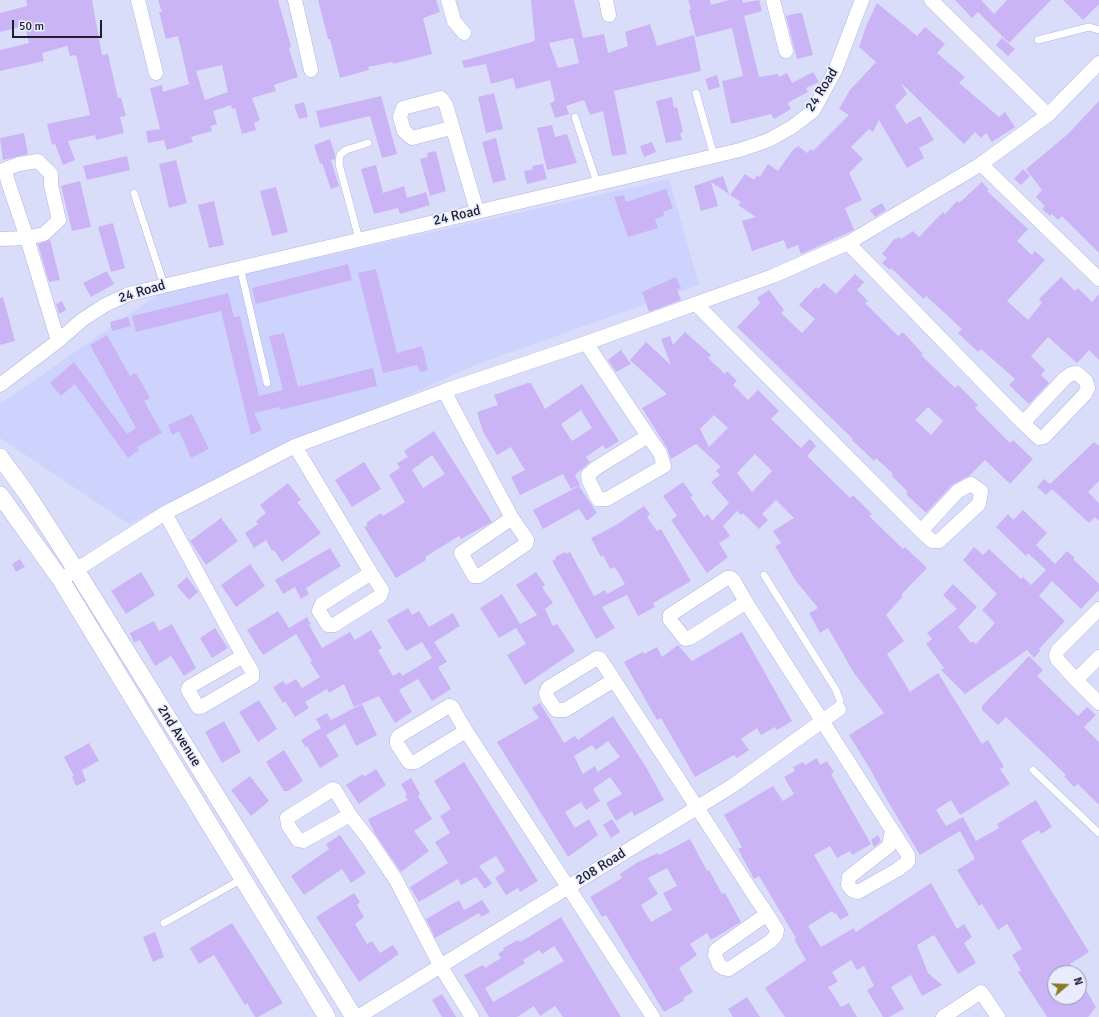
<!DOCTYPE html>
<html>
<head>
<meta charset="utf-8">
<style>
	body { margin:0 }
	#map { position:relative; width:1099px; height:1017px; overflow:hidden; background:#daddf9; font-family:Signika,sans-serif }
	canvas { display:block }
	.north { position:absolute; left:1047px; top:965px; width:40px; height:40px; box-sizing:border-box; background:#e9ebfe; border:1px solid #9799ab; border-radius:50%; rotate:71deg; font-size:11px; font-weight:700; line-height:16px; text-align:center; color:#1d1f2f }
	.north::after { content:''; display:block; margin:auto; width:14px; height:18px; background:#887a20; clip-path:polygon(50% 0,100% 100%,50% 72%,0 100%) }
	.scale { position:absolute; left:12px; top:20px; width:90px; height:18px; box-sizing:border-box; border:2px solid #1d1f2f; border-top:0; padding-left:5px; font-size:12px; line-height:14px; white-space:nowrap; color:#1d1f2f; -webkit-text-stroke:3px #e9ebfe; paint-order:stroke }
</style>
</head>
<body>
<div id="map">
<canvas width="1099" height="1017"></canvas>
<div class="north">N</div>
<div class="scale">50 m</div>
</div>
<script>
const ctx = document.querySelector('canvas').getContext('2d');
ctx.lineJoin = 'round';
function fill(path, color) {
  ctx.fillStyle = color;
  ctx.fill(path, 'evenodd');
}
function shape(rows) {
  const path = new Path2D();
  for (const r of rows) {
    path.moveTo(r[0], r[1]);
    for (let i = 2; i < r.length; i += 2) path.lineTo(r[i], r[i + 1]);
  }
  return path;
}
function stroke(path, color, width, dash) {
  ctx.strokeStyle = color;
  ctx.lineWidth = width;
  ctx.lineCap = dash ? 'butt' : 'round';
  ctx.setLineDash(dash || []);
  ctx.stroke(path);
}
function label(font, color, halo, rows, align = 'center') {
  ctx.font = font + ' Signika,sans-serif';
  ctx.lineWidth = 3.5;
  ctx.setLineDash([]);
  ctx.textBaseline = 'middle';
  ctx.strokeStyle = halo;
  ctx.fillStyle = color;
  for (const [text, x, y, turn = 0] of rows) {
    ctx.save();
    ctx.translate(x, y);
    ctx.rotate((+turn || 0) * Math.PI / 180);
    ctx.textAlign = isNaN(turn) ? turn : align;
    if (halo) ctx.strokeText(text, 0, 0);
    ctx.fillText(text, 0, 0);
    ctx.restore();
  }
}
const built = shape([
	[669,179,699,285,478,364,234,472,129,524,0,438,0,404,160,293]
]);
const building = shape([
	[26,0,92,0,102,55,108,54,118,98,121,98,126,116,120,117,124,133,96,140,95,135,68,141,75,160,63,165,55,144,52,145,47,124,90,115,76,55,70,56,67,46,42,53,44,61,0,71,0,50,29,43,25,26,0,32,0,13,27,6],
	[158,0,278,0,291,46,289,49,298,77,274,85,276,91,252,98,260,120,254,123,256,130,242,134,235,108,232,109,231,105,213,111,217,124,211,126,212,131,191,137,193,142,167,150,164,140,148,143,146,131,160,129,150,88,162,85,163,92,189,84,178,36,166,39,159,12,162,12],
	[222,65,228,92,205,100,196,71],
	[318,0,436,0,440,12,423,18,432,54,393,64,392,62,368,67,369,70,340,78,330,39,328,39],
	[531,0,574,0,583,38,604,34,608,53,628,46,625,32,650,24,657,46,694,35,701,71,614,91,627,154,612,156,603,111,590,115,584,100,566,106,569,114,555,118,550,103,555,101,550,80,516,89,513,78,491,84,486,64,464,68,462,61,535,41],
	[573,38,579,63,558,68,549,43],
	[688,0,710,0,711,5,729,0,742,0,743,3,759,0,762,11,744,16,759,77,778,74,779,77,787,73,792,83,813,72,819,82,806,88,808,92,789,102,788,104,791,109,774,119,771,114,731,124,722,81,743,76,732,28,696,37,689,10,691,9],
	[955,0,981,0,994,14,1007,0,1051,0,1009,43,978,12,972,18],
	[1063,0,1099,0,1099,4,1083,20],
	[877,3,917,36,925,27,945,44,937,53,965,77,959,83,999,117,1005,112,1015,127,992,142,986,133,981,138,975,132,964,144,901,83,907,94,895,106,906,124,920,116,934,140,919,148,924,158,907,168,879,120,873,132,869,129,851,147,863,159,849,173,862,200,845,208,854,230,801,254,798,245,787,249,784,240,752,251,742,221,756,217,738,205,741,202,730,195,745,174,754,180,757,175,760,177,768,164,778,171,792,151,798,146,807,153,811,149,813,151,849,115,839,109,850,90,876,62,859,47,867,24],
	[798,13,802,13,813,55,797,59,786,16],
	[1002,38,1015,49,1008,56,996,45],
	[717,75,720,87,709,90,705,79],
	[494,93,503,129,486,133,478,97],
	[381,96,397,154,382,158,370,116,320,128,316,111],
	[672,97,674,108,677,107,683,132,680,133,682,140,666,143,656,101],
	[1099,101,1099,253,1062,216,1058,220,1052,214,1050,216,1042,209,1045,206,1036,197,1042,190,1026,169,1068,134],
	[304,102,308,117,299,119,294,105],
	[552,125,555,137,567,134,577,163,547,170,537,128],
	[24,133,28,154,3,160,0,138],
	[496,138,506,180,493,183,482,142],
	[330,139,335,154,335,159,331,160,339,186,331,189,322,163,320,164,314,145],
	[652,142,656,152,644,157,640,146],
	[436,151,446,191,430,196,420,159,428,157,427,153],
	[127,156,130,170,87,180,83,166],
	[176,160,187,203,169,208,159,164],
	[543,164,547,179,527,184,524,171,533,169,532,166],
	[376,165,383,193,404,186,407,198,426,192,430,205,400,214,398,208,374,214,361,169],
	[1023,169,1030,176,1021,185,1014,179],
	[723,176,729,194,711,182,718,206,701,211,694,186],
	[80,181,91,227,72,231,61,186],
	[982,182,989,190,987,191,1028,229,1017,241,1032,255,1035,251,1045,260,1007,301,1028,320,1042,303,1039,299,1061,277,1075,291,1078,288,1092,302,1099,294,1099,360,1089,350,1077,363,1048,337,1031,356,1045,370,1041,375,1049,383,1029,404,1009,385,1015,379,981,349,978,352,958,333,962,329,926,296,924,299,891,268,890,270,882,263,887,258,882,254,895,238,896,240,898,237,901,239,913,231,919,237,943,212,945,214,957,201,959,203],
	[276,187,288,232,272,236,260,191],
	[666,189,673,208,663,212,664,216,655,219,658,228,628,237,614,197,624,195,626,202],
	[214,201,224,245,209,248,198,205],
	[882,203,886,210,875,217,870,210],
	[113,223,125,268,111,272,98,227],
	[50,240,60,280,49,282,38,244],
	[348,264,352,280,256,304,252,288],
	[376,269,397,353,422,346,428,370,420,372,417,365,383,373,358,273],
	[107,271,114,284,91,297,83,283],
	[855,274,864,282,857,290,868,301,865,303,898,336,903,332,923,354,921,355,955,388,958,385,978,405,975,408,1010,443,1013,440,1033,459,1010,484,985,460,969,476,952,485,926,513,906,494,908,492,892,476,893,474,876,458,874,461,852,440,853,439,737,327,760,303,757,298,769,290,784,310,781,313,802,333,815,319,799,305,816,287,818,289,824,283,836,294],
	[928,407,943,421,931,435,915,420],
	[676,277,681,288,677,290,681,300,649,312,642,292],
	[228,293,234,317,240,316,259,396,283,390,269,336,284,333,298,387,373,368,377,386,280,410,279,407,254,413,262,430,251,435,221,311,136,332,132,316],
	[3,297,15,341,0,345,0,298],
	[62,301,66,310,59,314,56,304],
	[128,317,131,326,112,331,110,322],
	[685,332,711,355,708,358,725,374,727,371,737,381,733,385,748,400,758,390,779,411,771,419,801,448,810,439,816,446,807,456,850,498,853,495,872,514,869,516,903,549,905,547,927,568,901,595,903,596,886,615,904,641,887,654,910,692,938,673,982,744,988,740,1004,767,1000,769,1010,784,960,815,951,800,936,810,946,826,963,817,976,841,999,828,997,824,1036,800,1052,827,1041,834,1039,830,1021,841,1089,952,1070,964,1076,973,1055,973,1055,997,1079,997,1079,978,1096,1007,1088,1017,1047,1017,1018,972,1021,970,1012,955,1022,949,1007,924,998,930,982,904,979,906,957,870,975,859,960,831,920,855,887,800,869,767,849,735,884,713,854,673,828,628,820,633,809,613,818,608,796,581,775,546,781,543,773,531,794,518,776,500,762,514,768,520,759,529,743,513,741,515,737,511,723,526,730,536,719,543,728,557,707,573,671,520,677,516,663,496,683,482,693,496,690,497,704,517,708,514,712,521,729,503,711,482,720,475,716,471,721,467,696,444,671,459,667,448,642,408,667,394,630,360,646,342,671,365,661,339,670,336,673,345],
	[714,415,728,428,709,447,700,429],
	[755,454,772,471,752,492,737,473],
	[107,335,130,376,136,373,150,398,144,401,162,433,137,447,139,450,128,458,75,384,61,396,50,383,74,362,127,434,136,428,90,345],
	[621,350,631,364,616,372,608,360],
	[528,383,531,383,545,409,582,384,619,441,606,449,603,445,586,457,590,462,575,475,580,485,571,489,563,474,520,495,511,477,525,470,511,447,497,455,483,432,477,412,498,405,494,395],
	[581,410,592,428,572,441,561,424],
	[192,414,209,449,191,458,179,431,172,435,168,425],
	[434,431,492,522,461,539,459,536,425,557,426,560,396,578,364,527,368,525,366,523,381,513,383,516,405,502,389,475,400,468,397,463,408,457,404,451],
	[432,455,445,474,423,488,412,470],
	[1094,442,1099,446,1099,481,1088,492,1099,503,1099,521,1095,517,1089,523,1052,489,1046,495,1037,487,1044,479,1050,484],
	[364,462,381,489,352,507,335,480],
	[288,483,301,500,297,502,321,533,282,562,274,550,272,551,266,540,254,548,245,533,258,524,256,521,266,513,260,505],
	[579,486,597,513,587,521,579,509,543,529,533,510],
	[644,506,650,514,647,517,657,531,661,529,691,581,653,603,655,607,638,616,627,595,602,607,615,628,596,639,552,561,556,559,555,557,565,552,566,554,570,552,594,596,605,590,607,594,625,584,615,567,610,569,603,555,601,557,591,538,616,525],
	[1023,510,1047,533,1036,545,1055,564,1067,551,1075,558,1073,559,1099,584,1099,590,1081,609,1052,581,1039,596,1065,621,1039,649,1041,650,1034,658,1027,650,965,694,941,670,944,668,926,644,932,639,927,633,957,609,943,595,953,584,977,607,958,627,971,643,973,641,976,644,995,623,982,610,997,594,963,560,974,547,983,555,989,549,1021,579,1023,577,1031,585,1046,570,1028,553,1026,556,996,527,1008,514,1013,520],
	[221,518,238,541,206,565,190,541],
	[330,548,341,566,306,588,309,594,301,599,295,587,283,594,275,580],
	[20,559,25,567,16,572,12,564],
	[250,564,265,586,236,607,221,585],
	[141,572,155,595,126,614,111,591],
	[536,572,545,585,542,587,553,603,545,609,553,626,557,624,575,651,525,685,507,655,526,644,516,628,499,638,480,608,502,594,520,624,537,615,516,585],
	[187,577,198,592,189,600,177,586],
	[408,608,412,615,419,611,429,627,453,613,460,626,434,642,447,662,438,667,451,689,432,701,418,679,399,690,412,712,395,723,379,696,354,707,344,684,329,693,327,689,305,702,309,708,295,717,285,701,283,703,273,687,283,681,286,685,296,679,302,688,320,677,310,662,312,661,296,634,263,655,247,630,278,611,289,628,307,617,311,624,309,625,322,648,350,632,355,640,371,630,382,648,378,650,393,676,400,672,402,676,432,658,422,642,406,651,387,620],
	[154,621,159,631,172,624,196,668,184,676,171,656,155,666,140,640,134,643,130,633],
	[215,628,228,648,212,658,200,638],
	[742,632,792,721,777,730,775,727,761,735,757,728,741,739,749,750,737,758,734,755,695,777,661,718,657,720,624,662,643,652,644,654,657,647,662,657,678,645,692,661],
	[1029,656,1043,670,1037,676,1078,716,1087,707,1096,715,1084,727,1099,742,1099,805,1078,784,1074,787,1064,776,1066,775,1006,717,998,725,982,710,982,706],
	[259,700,277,729,258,742,239,712],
	[540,703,564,743,575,736,578,740,613,716,646,767,664,800,634,816,632,811,616,821,606,803,622,794,610,777,593,789,600,801,586,810,581,802,565,812,575,828,589,819,598,835,568,857,497,742,539,718,532,708],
	[608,741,620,757,598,772,595,766,583,774,574,756,592,745,596,750],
	[362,704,377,735,356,746,345,724,326,735,339,756,320,768,307,746,305,747,301,740,321,728,316,719,327,713,331,720],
	[224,721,241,752,222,763,205,732],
	[89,743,99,761,82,770,86,781,76,786,72,777,74,776,64,757],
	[284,750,303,781,288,791,284,791,266,762],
	[817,758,820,765,827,761,834,772,831,774,871,844,852,855,850,851,837,858,830,846,814,855,849,915,840,920,836,913,834,914,832,911,808,926,821,947,854,928,856,932,931,883,957,929,964,924,972,937,964,943,976,963,958,974,934,935,917,945,928,973,942,985,922,996,911,975,891,987,904,1009,889,1017,883,1017,867,990,874,986,864,966,857,970,851,960,832,972,838,982,828,987,841,1007,849,1003,857,1017,785,1017,765,988,806,960,794,939,796,938,759,876,754,879,738,849,742,847,724,815,773,786,783,801,794,794,784,777,795,771,793,767,803,762,805,765],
	[464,762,538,881,520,892,518,888,506,895,495,878,505,871,496,856,479,866,492,883,485,889,476,877,461,885,458,879,419,902,410,887,448,863,435,842,450,833,440,816,451,809,434,781],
	[376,769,386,785,359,804,346,785,363,774,364,777],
	[250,776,269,801,251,816,231,790],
	[411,778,420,794,418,796,432,819,414,831,429,851,401,872,375,834,368,819,408,800,405,796,407,795,401,784],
	[612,819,620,832,611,838,603,825],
	[340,835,366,873,351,883,342,869,304,895,291,876,329,849,326,844],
	[878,835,881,841,874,847,871,840],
	[690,839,707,871,709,870,722,894,725,893,741,922,711,940,707,933,690,944,697,955,679,968,693,992,683,998,685,1000,664,1012,606,915,602,917,590,897,622,878,620,874,638,862,658,853,659,855],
	[667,868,677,886,663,893,672,910,651,922,641,905,658,894,648,878],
	[354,893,360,902,357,905,364,917,355,924,367,944,372,941,380,953,393,945,399,954,359,982,316,917],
	[459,900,464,910,482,900,490,912,481,917,479,913,435,938,426,919],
	[561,917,621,1017,563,1017,555,1006,540,1016,534,1006,517,1017,489,1017,464,975,483,965,485,968,501,958,498,954,504,950,503,948,518,940,520,942,527,938],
	[554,946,564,961,493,1002,485,988,525,963,523,960,539,950,542,954],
	[232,923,283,1003,258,1017,255,1017,247,1003,245,1005,214,955,199,964,190,948],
	[155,932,164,957,153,962,143,937],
	[442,994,456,1017,442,1017,432,1000],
	[747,997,760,1017,733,1017,728,1009]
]);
const service = shape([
	[1038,40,1089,27,1099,30],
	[696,93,714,156],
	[575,117,597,183],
	[134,193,164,285],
	[359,239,339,164,340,155,346,150,368,143],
	[240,267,267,383],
	[764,575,836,690,840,701,839,709],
	[1033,770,1099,833],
	[164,923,242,879]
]);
const minor = shape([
	[138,0,156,73],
	[295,0,311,70],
	[448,0,454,21,464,33],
	[606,0,609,15],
	[773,0,786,51],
	[931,0,1048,115],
	[451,128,412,138,404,131,400,117,403,108,441,98,446,105,477,211],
	[981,164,1099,279],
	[0,239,27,238,44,234,59,220,51,185,51,174,38,161,19,164,5,169,8,182,27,238,58,341],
	[848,243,1023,423],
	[696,304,921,531],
	[586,343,648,436],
	[1077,373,1086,381,1088,388,1085,394,1044,437,1039,438,1023,423,1065,378,1071,374,1077,373],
	[0,385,58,341,82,320,105,305,129,294,740,150,769,140,792,127,813,111,835,71,862,0],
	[444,391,512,518],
	[648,436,660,453,664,466,607,499,598,499,589,481,588,475,596,468,648,436],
	[295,446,371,573],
	[971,484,981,491,979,504,939,541,932,541,921,531,958,491,971,484],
	[165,513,243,656],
	[512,518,527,540,526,544,479,576,474,576,461,553,512,518],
	[371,573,382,590,380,596,334,625,328,625,319,611,322,604,371,573],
	[68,575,165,513,295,446,444,391,586,343,773,276,848,243,981,164,1048,115,1099,63],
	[727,578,731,578,734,581,746,602,690,638,685,639,670,620,670,615,727,578],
	[746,602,908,855,908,862,897,870,858,892,852,890,848,885,849,877,889,846,892,830],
	[1099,609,1058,650,1056,655,1057,659,1076,680,1099,657],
	[243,656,252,671,252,677,201,707,198,707,188,690,189,687,243,656],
	[597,658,600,659,614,680,565,710,556,710,547,697,546,693,548,688,597,658],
	[614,680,754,895,767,914,777,930,776,935,771,941,729,969,723,968,719,965,715,955,716,950,767,914],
	[1076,680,1099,703],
	[449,706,452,707,466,731,415,762,409,762,397,744,397,740,399,736,449,706],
	[466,731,653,1017],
	[333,789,335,790,350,815,303,841,298,840,288,825,287,818,333,789],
	[350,815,370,841,396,880,441,967,472,1017],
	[358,1017,732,786,839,709],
	[943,1017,981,992,998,1017]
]);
const tertiary = shape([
	[0,457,27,494,76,570,354,1017],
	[0,495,61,580,327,1017]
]);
const streetNames = [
	["24 Road",822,90,-58],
	["24 Road",457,216,-13],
	["24 Road",142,292,-17],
	["2nd Avenue",179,736,58],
	["208 Road",601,867,-32]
];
fill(built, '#ced3fe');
fill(building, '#cbb4f6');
stroke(service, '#b0b5e2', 8);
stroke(minor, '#b0b5e2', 15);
stroke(tertiary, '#b0b5e2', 18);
stroke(service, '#fff', 7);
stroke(minor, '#fff', 14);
stroke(tertiary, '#fff', 17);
label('14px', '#1d1f2f', '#e9ebfe', streetNames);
</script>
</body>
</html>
